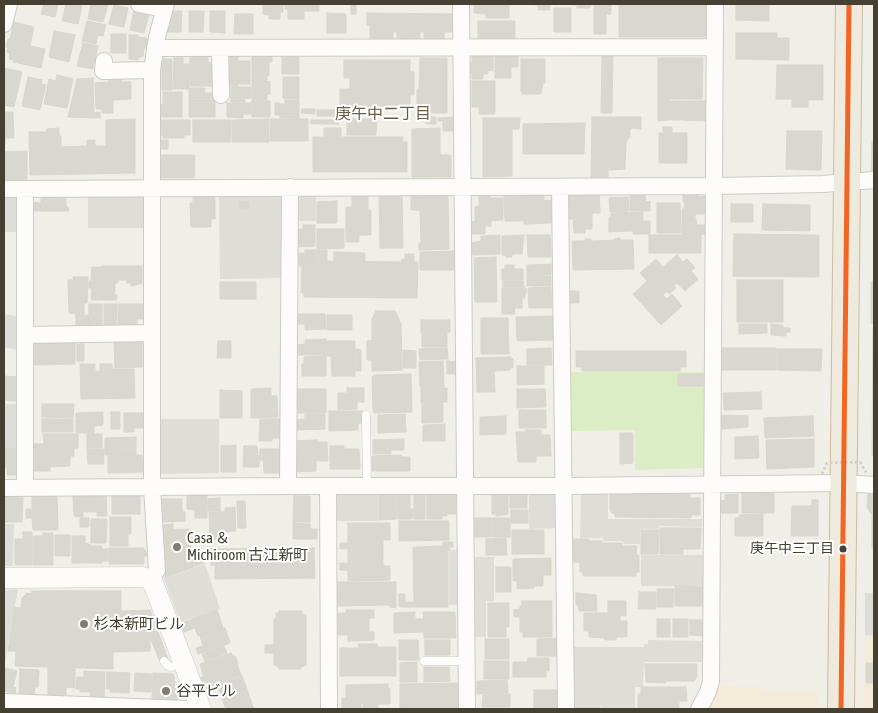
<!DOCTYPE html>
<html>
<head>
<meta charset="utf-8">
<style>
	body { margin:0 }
	#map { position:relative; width:878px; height:713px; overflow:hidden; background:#f0eee7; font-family:"Asap Condensed",sans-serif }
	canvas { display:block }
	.frame { position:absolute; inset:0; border:5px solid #464033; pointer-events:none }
</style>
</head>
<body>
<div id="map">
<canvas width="878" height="713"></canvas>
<div class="frame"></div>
</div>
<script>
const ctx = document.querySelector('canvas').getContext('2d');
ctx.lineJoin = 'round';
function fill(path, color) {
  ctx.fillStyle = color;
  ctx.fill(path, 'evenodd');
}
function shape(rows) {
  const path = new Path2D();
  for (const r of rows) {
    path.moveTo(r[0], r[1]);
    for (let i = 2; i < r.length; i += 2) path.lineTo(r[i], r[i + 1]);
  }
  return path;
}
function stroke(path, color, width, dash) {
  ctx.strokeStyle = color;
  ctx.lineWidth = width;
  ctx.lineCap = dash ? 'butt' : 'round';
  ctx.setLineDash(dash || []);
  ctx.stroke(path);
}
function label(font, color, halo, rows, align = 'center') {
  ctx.font = font + ' "Asap Condensed","Noto Sans JP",sans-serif';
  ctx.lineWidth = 4;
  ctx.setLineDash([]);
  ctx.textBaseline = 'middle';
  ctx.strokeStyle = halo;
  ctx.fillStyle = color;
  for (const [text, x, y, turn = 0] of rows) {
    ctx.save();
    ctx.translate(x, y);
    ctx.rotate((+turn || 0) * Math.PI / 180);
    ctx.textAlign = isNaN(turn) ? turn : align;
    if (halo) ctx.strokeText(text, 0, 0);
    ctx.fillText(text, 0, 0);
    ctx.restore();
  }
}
const commercial = shape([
	[865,635,874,635,874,709,864,709],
	[718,686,763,687,763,691,818,692,818,709,706,709]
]);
const green = shape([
	[568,372,709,372,708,463,704,468,635,470,635,430,569,431]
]);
const parking = shape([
	[297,192,316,192,316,221,293,221],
	[219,193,282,193,283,278,220,279],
	[88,194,141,194,147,199,146,228,88,228],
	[4,195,21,195,20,232,4,232],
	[4,314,20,317,21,351,4,347],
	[4,404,21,404,21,448,4,448],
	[156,419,219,419,219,473,156,474],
	[340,492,378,492,378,521,335,521,335,496],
	[529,492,552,492,557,497,556,528,529,529],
	[581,492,608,493,608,519,702,519,702,527,659,526,658,529,640,529,640,544,623,544,623,541,603,541,603,538,580,538],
	[4,524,14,524,13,566,4,566],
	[449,550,460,550,460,605,449,605],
	[641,555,707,555,706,586,641,586],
	[473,557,494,557,494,601,486,601,486,637,474,637],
	[205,564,220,609,180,622,164,579],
	[18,589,7,651,4,667,4,590],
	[865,593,874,593,874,635,865,635],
	[648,640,706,641,706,662,644,662,643,687,635,687,635,709,601,709,601,706,572,706,572,647,644,647,644,644,648,644]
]);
const building = shape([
	[44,4,58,4,55,17,41,14,44,4],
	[66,4,82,6,78,24,62,21,66,4],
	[91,4,108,4,103,22,88,19,91,4],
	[263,4,283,4,283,12,280,12,280,19,269,19,269,15,263,14,263,4],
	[285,4,319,4,319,11,304,11,304,19,288,19,288,9,285,9,285,4],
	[351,4,356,4,356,14,351,14,351,4],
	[474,4,509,4,509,18,486,18,486,14,474,13,474,4],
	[521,4,550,4,550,10,538,10,538,5,521,4],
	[556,4,592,4,592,5,590,5,590,8,577,8,577,5,556,4],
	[594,4,613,4,611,4,611,14,606,14,606,34,594,34,594,4],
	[619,4,702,4,702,5,706,5,706,37,619,37,619,4],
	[736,4,769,4,769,21,736,20,736,4],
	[114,5,128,8,124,27,109,24,114,5],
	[554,8,571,8,571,32,554,32,554,8],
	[134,10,149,14,144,33,130,30,134,10],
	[167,11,182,11,181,32,167,32,167,11],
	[189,11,204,11,203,32,189,32,189,11],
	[210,11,225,11,225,33,210,32,210,11],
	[327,13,346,14,346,33,327,33,327,13],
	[367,13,452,14,452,32,444,32,444,39,424,39,424,32,420,32,420,39,397,39,397,32,393,32,393,39,370,38,370,25,367,25,367,13],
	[235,14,253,14,253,34,234,34,235,14],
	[87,21,106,25,103,36,98,35,96,44,82,41,87,21],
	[478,21,515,21,515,42,478,42,478,21],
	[14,22,34,27,30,46,45,49,41,68,13,62,13,60,9,59,10,53,7,52,8,47,6,47,8,39,10,39,14,22],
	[54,31,75,35,69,62,49,57,54,31],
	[736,33,777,33,777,38,789,38,789,60,736,59,736,33],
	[111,34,126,34,126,53,111,53,111,34],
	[129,35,138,35,138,37,147,38,147,48,144,48,143,56,138,58,138,60,129,59,129,35],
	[83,43,98,46,93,69,77,66,83,43],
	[602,51,613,51,612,113,601,113,602,51],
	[518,52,518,67,511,67,511,78,495,78,495,53,518,52],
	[190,54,208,54,208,63,213,63,214,86,190,86,190,54],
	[230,54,238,54,238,86,226,86,226,60,230,60,230,54],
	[252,54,272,54,272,62,269,62,269,76,252,76,252,54],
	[472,54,493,54,493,71,488,70,488,74,483,74,483,79,472,79,472,73,469,73,469,63,472,63,472,54],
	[282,57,299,57,299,74,282,74,282,57],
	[174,58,183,58,183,64,189,64,189,89,173,89,174,58],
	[420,58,447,58,447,113,417,113,417,89,419,89,420,58],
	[658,58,703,58,702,99,658,99,658,58],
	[162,59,172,59,172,90,162,90,162,59],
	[521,59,545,59,545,83,543,83,541,94,522,94,522,92,521,92,521,59],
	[344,60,410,60,410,72,414,72,414,95,410,95,410,108,340,108,340,89,350,89,350,78,344,78,344,60],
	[239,61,250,61,250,84,239,84,239,61],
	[777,65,823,65,823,100,808,100,808,107,792,107,792,99,776,99,777,65],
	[4,68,22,72,14,107,4,105,4,68],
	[57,75,73,79,67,108,44,104,49,79,56,81,57,75],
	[28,77,42,80,41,84,46,85,40,110,22,106,28,77],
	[252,77,267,77,267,82,270,81,270,94,267,95,267,100,252,100,252,77],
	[283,77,299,77,299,99,283,98,283,77],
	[93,78,94,113,100,112,100,118,68,117,77,79,93,78],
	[121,78,121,82,131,82,131,99,113,100,113,113,102,113,102,109,96,109,95,83,109,82,109,79,121,78],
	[472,81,495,81,495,114,479,114,479,107,472,107,472,81],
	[231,87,251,87,251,98,244,99,245,102,231,102,231,87],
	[189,88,205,88,205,93,215,93,215,102,189,102,189,88],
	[163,92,182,92,182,117,161,117,161,105,163,105,163,92],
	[285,100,299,100,299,118,280,118,280,104,285,104,285,100],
	[658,100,669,100,669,120,658,121,658,100],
	[252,101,270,101,270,117,252,117,252,101],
	[670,101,681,101,681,120,670,120,670,101],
	[682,101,707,101,707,121,682,120,682,101],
	[189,103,215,103,215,117,189,117,189,103],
	[227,103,251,103,251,114,243,114,243,118,227,117,227,103],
	[275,103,280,103,280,115,275,115,275,103],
	[302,109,315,109,315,114,301,113,302,109],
	[317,110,336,110,336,116,317,116,317,110],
	[4,112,13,112,14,138,5,138,5,144,4,112],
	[426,117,436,117,436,124,426,124,426,117],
	[456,117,456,131,443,131,443,121,438,121,438,118,456,117],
	[592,117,641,117,641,129,630,128,630,136,626,142,625,169,608,170,608,178,591,178,592,117],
	[483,118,520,118,519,129,512,129,512,176,483,177,483,118],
	[135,119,135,173,30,175,29,132,47,132,47,129,59,128,59,136,61,136,61,147,87,146,87,140,95,140,95,146,106,146,106,120,135,119],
	[269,119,269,142,232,142,232,120,269,119],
	[271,119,308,119,308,141,270,141,271,119],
	[347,119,377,119,376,135,347,135,347,119],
	[158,120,190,120,190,135,184,135,184,138,163,138,163,135,158,135,158,120],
	[193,120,231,120,230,142,193,142,193,120],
	[311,120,339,120,339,124,311,124,311,120],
	[585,123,584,154,523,154,523,124,585,123],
	[663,127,672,127,672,132,663,132,663,127],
	[324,128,341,128,341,137,403,137,402,142,407,142,407,172,313,172,313,137,324,137,324,128],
	[440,128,440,155,451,155,451,177,412,177,412,129,440,128],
	[787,131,822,131,821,170,786,169,787,131],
	[659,133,687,133,687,163,659,163,659,133],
	[158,140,168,140,168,149,157,149,158,140],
	[872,142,874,142,874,175,871,175,872,142],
	[27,151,27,179,4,180,4,152,27,151],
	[157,155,195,155,194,178,157,178,157,155],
	[571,192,599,192,600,213,592,213,592,229,585,229,585,233,574,233,573,219,567,219,566,197,571,192],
	[683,192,696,192,698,197,706,196,706,205,685,205,685,202,683,202,683,192],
	[402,193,403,248,380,248,379,194,402,193],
	[544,193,544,201,551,200,551,223,524,224,524,221,505,221,504,196,509,196,509,194,544,193],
	[630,193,645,193,646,202,650,201,650,211,630,211,630,193],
	[411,194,420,194,420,196,448,196,449,249,419,250,419,243,421,243,420,210,411,210,411,194],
	[47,195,58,195,57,198,66,198,66,207,68,207,69,211,41,211,41,198,47,198,47,195],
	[479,195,490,195,490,198,503,198,503,220,491,221,491,226,485,226,485,224,479,224,479,221,475,222,475,207,479,206,479,195],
	[215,196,215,219,211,219,211,227,191,227,190,203,193,203,193,197,215,196],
	[368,196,368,211,371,210,371,235,359,235,359,242,346,242,346,207,352,207,352,197,368,196],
	[628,197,629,211,610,212,609,198,628,197],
	[337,201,337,223,317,223,317,202,337,201],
	[30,202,41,203,41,211,30,211,30,202],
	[239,202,249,202,249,209,240,209,239,202],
	[657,203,680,203,681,233,657,233,657,203],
	[731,204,753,204,753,222,731,222,731,204],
	[763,204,810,205,810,231,762,230,763,204],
	[706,205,707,214,695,214,695,219,682,219,682,209,684,209,684,206,706,205],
	[643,212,643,221,650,221,650,234,633,234,633,231,609,232,609,217,611,217,611,213,643,212],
	[696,219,697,225,706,225,707,234,682,235,682,220,696,219],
	[470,221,485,224,485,234,470,234,470,221],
	[303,225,315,225,315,246,294,247,294,232,299,232,299,229,303,229,303,225],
	[317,229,344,229,344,248,317,249,317,229],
	[734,234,819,235,819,277,733,276,734,234],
	[500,235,500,254,474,255,471,253,471,243,481,241,481,236,500,235],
	[524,235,522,254,512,254,512,257,506,257,505,255,502,255,502,236,524,235],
	[527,235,550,235,551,257,528,257,527,235],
	[649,235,701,235,701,253,649,253,649,235],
	[620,238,620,240,633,240,634,269,573,270,572,241,585,241,585,239,591,239,591,241,614,240,614,239,620,238],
	[305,250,314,250,314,261,305,260,305,263,302,263,302,266,299,266,297,253,305,253,305,250],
	[314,250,327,250,327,261,402,262,402,259,405,260,405,254,414,254,414,262,418,262,417,298,304,297,304,293,301,293,302,263,305,263,305,260,314,261,314,250],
	[454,251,454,270,420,270,420,252,454,251],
	[334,252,365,253,365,261,334,261,334,252],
	[677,255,683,262,687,259,695,268,691,271,698,279,685,291,677,283,673,286,676,288,669,294,667,291,663,295,667,299,672,294,682,306,661,325,633,294,647,281,640,273,656,259,663,267,677,255],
	[496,257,497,302,475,302,474,258,496,257],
	[551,264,551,275,527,275,527,265,551,264],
	[505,265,514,265,514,269,523,269,523,280,502,280,502,269,505,269,505,265],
	[103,266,115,266,115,295,117,295,117,300,91,300,92,288,89,288,89,281,91,281,92,267,103,267,103,266],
	[115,266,142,266,142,283,131,286,131,283,127,283,127,280,118,280,118,283,115,283,115,266],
	[527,276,551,276,551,286,527,286,527,276],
	[73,277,88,277,87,303,84,303,84,314,82,315,69,313,68,280,74,280,73,277],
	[737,280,783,280,783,322,737,322,737,280],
	[503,281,523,281,524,287,503,287,503,281],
	[220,282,256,282,256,299,220,299,220,282],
	[871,282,874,282,874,323,871,324,871,282],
	[551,287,552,308,529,308,528,288,551,287],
	[502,288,526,288,526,293,525,293,525,298,522,298,522,308,514,308,515,314,502,314,502,288],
	[567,291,579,291,579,303,568,303,567,291],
	[89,304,102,304,102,326,89,326,89,304],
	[104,304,117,304,116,325,104,325,104,304],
	[118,304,145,304,145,319,137,319,137,328,126,328,126,325,118,325,118,304],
	[376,311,395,311,401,324,402,370,372,371,372,360,367,360,367,341,372,340,372,319,376,311],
	[297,314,325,314,326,329,305,330,305,324,297,324,297,314],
	[76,315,89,315,89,327,76,327,76,315],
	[327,315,352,315,352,330,327,330,327,315],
	[553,316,553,340,517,341,516,317,553,316],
	[481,318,508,318,509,354,481,354,481,318],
	[421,320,450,320,450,332,421,333,421,320],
	[739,324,767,324,767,333,739,334,739,324],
	[771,324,783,325,783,328,790,328,790,332,786,332,786,336,771,335,771,324],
	[873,329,874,329,874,455,872,455,873,329],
	[447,333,447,347,422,347,422,334,447,333],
	[326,339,326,355,297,355,297,345,305,344,305,340,326,339],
	[33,340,75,340,75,364,34,365,33,340],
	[114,340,135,340,135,342,142,341,142,367,115,368,114,340],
	[218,341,231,341,231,358,217,358,218,341],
	[327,341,355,341,355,356,327,356,327,341],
	[77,344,84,344,84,361,77,361,77,344],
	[447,348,448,359,420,360,419,349,447,348],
	[551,348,552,365,527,365,527,349,551,348],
	[719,348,776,348,776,370,719,370,719,348],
	[356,349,361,350,361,371,356,371,356,349],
	[777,349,822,349,821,371,777,370,777,349],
	[403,350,416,351,416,368,403,368,403,350],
	[576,351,686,351,686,367,680,367,680,371,582,371,582,367,576,367,576,351],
	[326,356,326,376,302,376,302,364,304,364,304,357,326,356],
	[331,357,355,357,355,376,332,376,331,357],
	[510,357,513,359,513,368,510,368,510,370,494,371,495,392,477,392,476,358,510,357],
	[443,361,444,387,420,387,419,362,443,361],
	[447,361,459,362,459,374,447,374,447,361],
	[80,364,95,364,95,371,100,371,100,364,112,364,112,369,134,369,135,398,81,399,80,364],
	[517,366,544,366,544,384,517,385,517,366],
	[411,374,412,412,374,413,373,411,372,377,374,375,411,374],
	[678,374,703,374,703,386,678,386,678,374],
	[4,376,18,377,17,401,4,400,4,376],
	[271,388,271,396,277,396,278,417,251,418,251,389,271,388],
	[347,388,364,388,364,402,357,402,357,409,338,410,338,393,347,393,347,388],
	[421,388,447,388,447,402,421,403,421,388],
	[297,389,326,389,326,413,298,413,297,389],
	[517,389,545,389,546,407,517,408,517,389],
	[220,390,242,391,242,418,220,418,220,390],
	[761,392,762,409,724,410,723,393,761,392],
	[443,403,443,422,422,423,422,404,443,403],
	[42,404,74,404,73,418,42,417,42,404],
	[519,410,546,410,546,428,519,428,519,410],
	[329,411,362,411,362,423,358,423,358,430,329,431,329,411],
	[103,412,103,425,94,426,94,433,76,433,76,413,103,412],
	[111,412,120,412,120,429,111,429,111,412],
	[124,413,144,413,144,428,134,428,134,432,124,432,124,413],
	[305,414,325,414,325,429,294,430,294,420,305,419,305,414],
	[405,414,406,432,378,433,378,415,405,414],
	[720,415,748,416,748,427,722,429,722,427,720,427,720,415],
	[506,416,506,434,480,435,480,417,506,416],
	[813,416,814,436,765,438,764,418,813,416],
	[42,419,73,419,73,432,42,432,42,419],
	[260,419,281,419,281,438,272,438,272,441,259,441,260,419],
	[445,424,445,441,423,441,423,425,445,424],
	[526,430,541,430,541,435,550,435,551,456,536,456,536,462,518,462,516,432,526,432,526,430],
	[620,433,633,433,633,463,620,464,620,433],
	[43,434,78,434,78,448,74,448,74,456,70,456,70,466,50,467,50,471,31,471,30,444,44,444,43,434],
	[87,434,102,434,102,448,87,448,87,434],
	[758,436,759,458,735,459,735,437,758,436],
	[136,437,136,455,105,455,105,438,136,437],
	[404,439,404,450,391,450,391,454,373,454,373,440,404,439],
	[814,439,814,467,767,469,766,440,814,439],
	[317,440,317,442,327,442,328,461,316,461,316,471,296,472,294,441,317,440],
	[236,445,236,472,221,472,221,446,236,445],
	[244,446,257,446,258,456,260,456,259,467,243,467,244,446],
	[330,446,344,446,344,449,359,449,360,469,330,469,330,446],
	[4,448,20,449,20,475,7,475,7,467,4,467,4,448],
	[87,449,104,449,104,464,88,464,87,449],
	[260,449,283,449,283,473,264,473,263,460,260,460,260,449],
	[142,455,143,472,108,473,108,456,142,455],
	[401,455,401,457,410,457,410,471,372,471,372,456,401,455],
	[397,491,410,491,410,509,413,509,413,518,411,519,397,519,397,491],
	[871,491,874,491,874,514,871,514,867,507,868,494,871,491],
	[414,492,425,492,425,519,414,519,414,492],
	[427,492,455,492,456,514,447,514,447,516,442,516,442,519,427,519,427,492],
	[140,493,140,514,112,514,112,494,140,493],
	[187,493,207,493,207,518,195,518,195,510,187,509,187,493],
	[379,493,396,493,396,519,379,520,379,493],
	[510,493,527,493,527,508,510,508,510,493],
	[742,493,774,493,774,513,742,513,742,493],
	[73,494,106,494,107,516,97,516,97,512,83,512,83,517,74,516,73,494],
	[610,494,690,494,690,498,700,498,700,515,691,515,691,518,615,517,615,514,612,513,610,510,610,494],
	[738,494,738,513,720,513,720,500,725,501,725,495,738,494],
	[492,495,508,495,508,514,496,516,496,514,492,514,492,495],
	[57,496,58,530,33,530,32,518,26,518,26,509,32,509,32,497,57,496],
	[294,496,310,496,310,522,293,522,294,496],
	[4,497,23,498,22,522,4,522,4,497],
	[220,498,220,511,208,511,208,499,220,498],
	[161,499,182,499,182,512,185,512,185,521,161,522,161,499],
	[812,500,818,500,818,536,791,536,792,506,812,506,812,500],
	[237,501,245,501,246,528,238,528,237,501],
	[235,507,236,531,220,532,220,539,210,539,209,512,225,512,225,508,235,507],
	[511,510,528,510,528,523,511,523,511,510],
	[763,514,763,536,735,536,735,518,739,518,739,515,763,514],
	[872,516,874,516,874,548,872,548,872,516],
	[110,517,131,517,131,534,128,534,128,546,110,546,110,517],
	[80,518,89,518,89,527,80,527,80,518],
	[473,518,491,518,491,537,473,537,473,518],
	[492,518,510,518,510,537,492,537,492,518],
	[91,519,107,519,106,543,91,543,91,519],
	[399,521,449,521,449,540,399,541,399,521],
	[293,523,310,524,310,529,317,529,317,539,293,539,293,523],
	[348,523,390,523,390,540,383,540,383,566,390,566,390,580,348,581,348,570,340,570,340,563,348,563,348,549,340,549,340,543,348,543,348,523],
	[173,524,173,530,189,529,191,553,198,552,204,563,165,578,163,525,173,524],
	[660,528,701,528,700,549,683,549,683,554,660,554,660,528],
	[512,530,544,530,544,554,512,554,512,530],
	[641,530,659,530,658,554,641,554,641,530],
	[23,532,32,532,32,565,15,565,15,539,23,539,23,532],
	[43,533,53,533,53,565,33,565,33,536,43,536,43,533],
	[55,535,70,535,70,556,55,556,55,535],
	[72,536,85,536,85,543,91,545,91,546,102,546,102,549,108,549,108,561,102,561,102,563,72,563,72,536],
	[506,538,507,555,486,555,486,539,506,538],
	[573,539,589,539,589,541,602,541,601,543,622,543,622,546,637,546,636,555,639,555,639,572,636,572,636,576,583,576,583,572,580,572,580,562,573,562,573,539],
	[443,542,453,542,453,547,449,547,450,550,448,550,448,607,399,607,399,594,405,594,405,602,414,602,413,547,443,546,443,542],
	[109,548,144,548,144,550,146,551,147,556,144,556,144,564,109,564,109,548],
	[314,548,315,578,215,579,215,565,211,565,211,561,206,561,206,549,314,548],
	[551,558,551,575,543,575,543,586,534,586,534,588,517,589,517,581,513,581,513,559,551,558],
	[496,567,511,567,511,592,496,592,496,567],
	[337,582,396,582,396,608,390,607,390,605,336,606,337,582],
	[675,586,703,587,703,606,675,606,675,586],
	[657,589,674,589,673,607,657,607,657,589],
	[32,591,121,591,121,611,150,610,168,659,160,662,150,637,150,651,113,652,113,669,15,666,16,651,8,651,15,607,21,608,22,598,27,593,32,594,32,591],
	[639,592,656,592,656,609,638,609,639,592],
	[576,593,596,595,597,611,579,611,578,605,576,605,576,593],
	[522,601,552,601,552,637,523,637,523,632,520,632,520,617,514,617,514,610,520,609,520,606,522,606,522,601],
	[608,601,626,601,626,616,620,616,620,621,627,621,627,637,616,637,616,640,605,640,605,638,589,637,589,631,584,631,584,613,608,613,608,601],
	[488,603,509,603,509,627,506,627,506,637,488,637,488,603],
	[217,610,223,628,198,636,195,628,184,632,181,623,217,610],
	[346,610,374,610,374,618,369,618,369,632,374,632,374,640,348,641,348,635,338,635,338,613,346,613,346,610],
	[279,611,301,611,303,615,306,615,306,665,301,667,301,669,279,669,279,667,274,665,274,653,265,653,265,645,274,645,274,619,276,619,276,613,279,613,279,611],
	[415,612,415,619,424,619,423,612,455,612,456,638,424,638,424,632,394,633,394,613,415,612],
	[657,619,670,619,670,637,657,637,657,619],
	[673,619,688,619,688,637,673,637,673,619],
	[690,620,704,620,704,636,690,635,690,620],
	[225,628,230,643,198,654,196,648,203,646,200,636,225,628],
	[558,638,558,656,537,656,537,639,558,638],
	[485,639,509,639,509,659,485,659,485,639],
	[399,640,418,640,419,660,399,660,399,640],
	[425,640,450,640,450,655,425,655,425,640],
	[358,644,377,644,377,647,396,647,396,676,340,676,340,648,359,648,358,644],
	[224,646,227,653,205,661,202,654,224,646],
	[231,653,233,657,235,656,238,663,203,675,200,664,231,653],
	[528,658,549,658,549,671,546,671,546,677,513,677,513,662,527,662,528,658],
	[484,661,509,661,509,679,484,679,484,661],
	[417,662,417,682,400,682,400,663,417,662],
	[866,663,874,663,874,683,866,683,866,663],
	[237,664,241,675,205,688,201,677,237,664],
	[645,664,697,664,697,677,694,681,665,681,665,683,646,682,645,664],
	[424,667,449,667,450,681,424,682,424,667],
	[5,668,17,671,13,687,16,688,15,694,4,691,5,668],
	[48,668,75,669,75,688,66,687,66,695,56,694,56,697,48,697,48,668],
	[20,669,39,670,38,687,35,687,34,694,19,694,20,669],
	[84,671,105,672,104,699,90,698,91,692,80,692,80,689,76,689,77,677,84,677,84,671],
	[107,672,130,673,129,693,110,692,110,689,106,689,107,672],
	[135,673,152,674,151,692,134,691,135,673],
	[153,673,173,674,175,678,173,680,175,681,174,688,179,688,179,695,176,696,178,699,176,701,152,702,153,673],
	[242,676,248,692,223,701,218,689,207,693,206,689,242,676],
	[507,680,508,693,477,694,477,681,507,680],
	[460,683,460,709,400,709,400,684,460,683],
	[388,684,388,688,390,689,390,704,378,704,378,709,363,709,363,703,361,703,361,709,342,709,342,698,346,698,346,685,388,684],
	[641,687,686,687,687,701,679,701,679,709,638,709,638,694,641,694,641,687],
	[534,690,559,690,559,709,534,709,534,690],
	[248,693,254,709,226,709,223,702,248,693],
	[510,694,510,707,482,707,483,695,510,694],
	[574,707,600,707,600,709,574,709,574,707]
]);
const service = shape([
	[366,415,367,486],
	[164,661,168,666,171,667,183,663],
	[424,661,467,661]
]);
const minor = shape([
	[139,4,164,9],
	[461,4,467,709],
	[4,24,9,4],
	[155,48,715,47],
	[220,48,221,95],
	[104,61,103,71,152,70],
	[560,187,566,709],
	[4,189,714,186,823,184,874,180],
	[25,335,152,333],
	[288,486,290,187],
	[328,486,329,709],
	[25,487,25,189],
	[4,488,288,486,563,486,844,483,874,485],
	[151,580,157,570,152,487,152,70,157,37,166,4],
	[4,702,187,709],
	[699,709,708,692,711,681,715,4]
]);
const tertiary = shape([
	[4,578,143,577,151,580,155,588,201,709]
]);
const trunk = shape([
	[841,709,849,4]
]);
const pathBridge = shape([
	[822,474,827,463,860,462,867,474]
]);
const bus1 = shape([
	[841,709,849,4]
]);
const markers = [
	[177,547,5,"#827d72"],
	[843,549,4.5,"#464033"],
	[84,624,5,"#827d72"],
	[166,691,5,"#827d72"]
];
const busNames = [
	["庚午中三丁目",834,549]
];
const poiNames = [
	["Casa ＆",187,538],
	["Michiroom 古江新町",187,555],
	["杉本新町ビル",94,624],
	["谷平ビル",176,691]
];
const neighbourhoodNames = [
	["庚午中二丁目",383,114]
];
fill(commercial, '#f4ebd8');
fill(green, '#dbedc4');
fill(parking, '#dfddd7');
fill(building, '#d9d7d0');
stroke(building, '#d8d5cd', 1);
stroke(service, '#cecbc5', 9);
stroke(minor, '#cecbc5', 18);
stroke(tertiary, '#cecbc5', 21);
stroke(trunk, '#cbbda0', 28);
stroke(service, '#fdfcfb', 8);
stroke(minor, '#fdfcfb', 16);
stroke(tertiary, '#fdfcfb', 20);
stroke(trunk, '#eeeadd', 26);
stroke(pathBridge, '#d1cec9', 2.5, [2.5, 2.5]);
stroke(bus1, '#f26522', 5);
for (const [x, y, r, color] of markers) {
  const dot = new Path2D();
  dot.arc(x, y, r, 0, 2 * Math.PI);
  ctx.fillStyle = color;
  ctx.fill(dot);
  stroke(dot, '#fff', 2);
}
label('14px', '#464033', '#fff', busNames, 'right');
label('15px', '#464033', '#fff', poiNames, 'left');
label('16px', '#6a5e49', '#fff', neighbourhoodNames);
</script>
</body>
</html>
